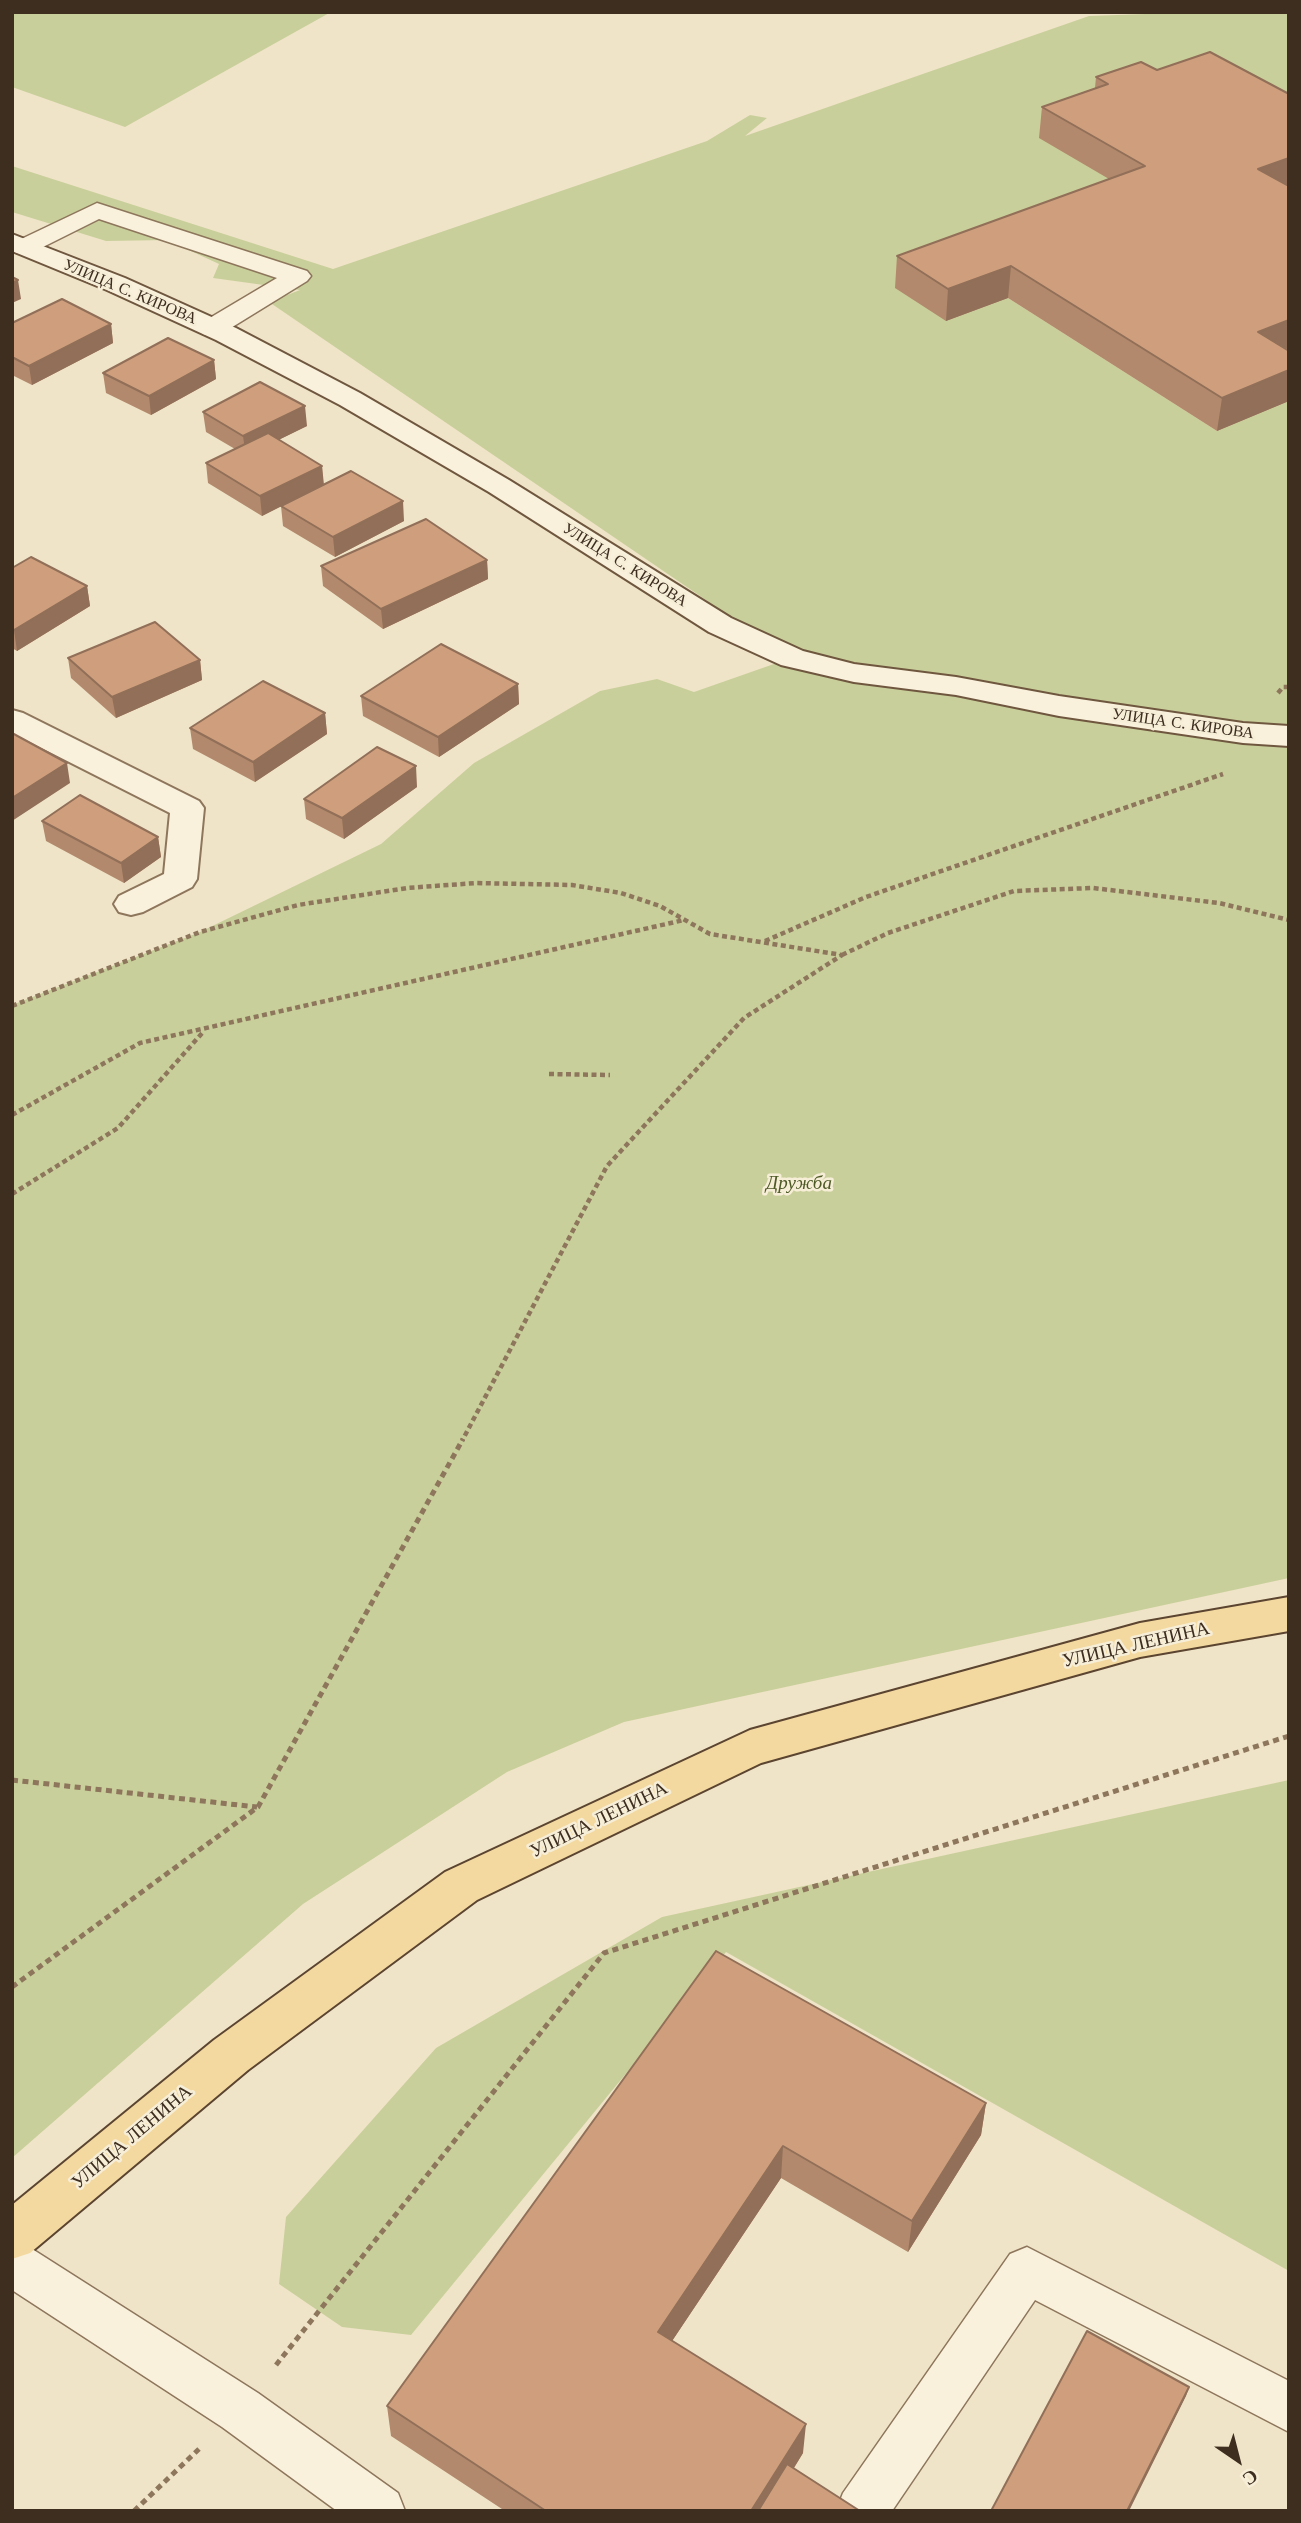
<!DOCTYPE html>
<html>
<head>
<meta charset="utf-8">
<style>
	body { margin:0 }
	#map { position:relative; width:1301px; height:2523px; overflow:hidden; background:#f0e4c8; font-family:"Libre Baskerville",serif }
	canvas { display:block }
	.frame { position:absolute; inset:0; border:14px solid #3d2e20; pointer-events:none }
	.north { position:absolute; left:1203px; top:2425px; width:70px; height:70px; -webkit-text-stroke:5px #f7eed8; paint-order:stroke; rotate:145deg; font-size:19px; font-weight:700; line-height:28px; text-align:center; color:#3d2e20 }
	.north::after { content:''; display:block; margin:auto; width:24px; height:32px; background:#3d2e20; clip-path:polygon(50% 0,100% 100%,50% 72%,0 100%) }
</style>
</head>
<body>
<div id="map">
<canvas width="1301" height="2523"></canvas>
<div class="frame"></div>
<div class="north">С</div>
</div>
<script>
const ctx = document.querySelector('canvas').getContext('2d');
ctx.lineJoin = 'round';
function fill(path, color) {
  ctx.fillStyle = color;
  ctx.fill(path, 'evenodd');
}
function shape(rows) {
  const path = new Path2D();
  for (const r of rows) {
    path.moveTo(r[0], r[1]);
    for (let i = 2; i < r.length; i += 2) path.lineTo(r[i], r[i + 1]);
  }
  return path;
}
function stroke(path, color, width, dash) {
  ctx.strokeStyle = color;
  ctx.lineWidth = width;
  ctx.lineCap = dash ? 'butt' : 'round';
  ctx.setLineDash(dash || []);
  ctx.stroke(path);
}
function label(font, color, halo, rows, align = 'center') {
  ctx.font = font + ' "Libre Baskerville",serif';
  ctx.lineWidth = 5;
  ctx.setLineDash([]);
  ctx.textBaseline = 'middle';
  ctx.strokeStyle = halo;
  ctx.fillStyle = color;
  for (const [text, x, y, turn = 0] of rows) {
    ctx.save();
    ctx.translate(x, y);
    ctx.rotate((+turn || 0) * Math.PI / 180);
    ctx.textAlign = isNaN(turn) ? turn : align;
    if (halo) ctx.strokeText(text, 0, 0);
    ctx.fillText(text, 0, 0);
    ctx.restore();
  }
}
const green = shape([
	[12,12,331,12,125,127,12,87],
	[1201,12,1289,12,1289,128,1141,198,946,321,1008,298,1217,431,1289,401,1289,1578,624,1722,507,1772,303,1904,12,2158,12,1005,200,932,381,844,474,763,600,691,657,679,694,692,791,658,269,302,300,290,213,278,219,264,167,240,106,241,12,212,12,166,333,269,707,141,750,115,767,118,745,136,1089,16],
	[1289,1780,1289,2271,726,1952,411,2335,342,2327,279,2284,286,2217,436,2048,662,1917]
]);
const pathFar1 = shape([
	[1278,693,1283,687,1289,687],
	[765,941,866,897,1223,774],
	[842,955,888,933,1014,891,1093,888,1219,903,1289,920],
	[12,1006,200,932,298,905,407,888,476,883,572,885,621,893,660,906,710,934,842,955,744,1018,607,1166,462,1441],
	[549,1074,610,1075],
	[12,1115,140,1043,684,920],
	[12,1194,118,1128,204,1031]
]);
const path = shape([
	[12,1780,257,1807],
	[12,1987,258,1807,463,1439],
	[276,2365,604,1953,1289,1736],
	[134,2511,199,2449]
]);
const lane = shape([
	[97,203,307,271,311,276,307,281,221,334,212,336,203,334,199,328,203,322,277,278,99,219,33,252,24,255,15,252,12,248,15,242,97,203],
	[12,2240,29,2247,258,2393,398,2493,405,2511,337,2511,222,2427,12,2290,12,2240],
	[1027,2247,1289,2381,1289,2432,1035,2300,892,2511,836,2511,843,2493,1010,2254,1027,2247]
]);
const street = shape([
	[12,710,23,713,199,801,204,808,197,879,192,887,143,912,131,915,119,912,114,904,119,896,164,874,170,813,12,733,12,710]
]);
const secondary = shape([
	[12,234,125,278,236,328,360,393,509,480,731,618,803,651,854,664,956,677,1059,696,1243,723,1289,726,1289,746,1243,743,1059,716,956,695,854,682,781,665,709,632,489,492,340,405,216,340,107,290,12,251,12,234]
]);
const primary = shape([
	[1289,1597,1289,1631,1140,1657,761,1763,477,1900,248,2070,30,2253,12,2259,12,2205,214,2040,445,1872,750,1730,1140,1623,1289,1597]
]);
const wall = shape([
	[1157,70,1289,94,1289,401,1217,431,1008,298,946,321,895,288,897,256,1109,179,1039,138,1042,107,1095,88,1096,77],
	[12,323,111,324,113,343,32,385,12,375],
	[214,360,216,379,151,415,106,393,103,373],
	[203,412,307,426,278,440,322,466,323,485,404,521,335,557,283,526,281,506,262,516,208,483,206,463,235,449,206,432],
	[487,560,488,579,383,629,323,586,321,566],
	[12,568,87,586,90,606,17,651,12,648],
	[68,658,200,660,202,680,116,718,71,678],
	[518,684,519,704,439,757,363,716,361,696],
	[325,713,327,734,255,782,193,749,190,728],
	[417,787,344,839,306,819,304,799],
	[42,821,158,837,161,857,124,883,46,841],
	[716,1951,986,2103,981,2135,908,2252,781,2178,672,2341,803,2453,794,2468,860,2511,505,2511,391,2436,387,2406]
]);
const shadedWall = shape([
	[1289,158,1289,187,1258,169],
	[1011,266,1008,298,946,321,948,289],
	[18,280,21,299,12,303,12,283],
	[1289,320,1289,350,1258,332],
	[111,324,113,343,32,385,29,366],
	[214,360,216,379,151,415,149,396],
	[1289,370,1289,401,1217,431,1222,398],
	[305,406,307,426,246,456,243,436],
	[322,466,324,485,262,516,260,496],
	[403,501,404,521,335,557,333,537],
	[487,560,488,579,383,629,381,609],
	[87,586,90,606,17,651,14,630],
	[200,660,202,680,116,718,112,697],
	[518,684,519,704,439,757,438,737],
	[325,713,327,734,255,782,253,762],
	[67,763,70,783,12,821,12,798],
	[416,766,417,787,344,839,342,818],
	[158,837,161,857,124,883,121,863],
	[986,2103,981,2135,908,2252,912,2221],
	[783,2146,781,2178,658,2362,658,2332],
	[1189,2387,1186,2396,1129,2511,1127,2511],
	[806,2424,803,2453,767,2511,751,2511]
]);
const building = shape([
	[1210,52,1289,94,1289,158,1258,169,1289,186,1289,320,1258,332,1289,351,1289,370,1222,398,1011,266,948,289,897,256,1145,166,1042,107,1108,84,1096,77,1141,62,1157,70,1210,52],
	[12,277,18,280,12,283,12,277],
	[62,299,111,324,29,366,12,357,12,323,62,299],
	[168,338,214,360,149,396,103,373,168,338],
	[260,382,305,406,243,436,203,412,260,382],
	[268,433,322,466,260,496,206,463,268,433],
	[351,471,403,501,333,537,281,506,351,471],
	[426,519,487,560,381,609,321,566,426,519],
	[31,557,87,586,14,630,12,630,12,568,31,557],
	[155,622,200,660,112,697,68,658,155,622],
	[441,644,518,684,438,737,361,696,441,644],
	[263,681,325,713,253,762,190,728,263,681],
	[12,733,67,763,12,798,12,733],
	[377,747,416,766,342,818,304,799,377,747],
	[80,795,158,837,121,863,42,821,80,795],
	[716,1951,986,2103,912,2221,783,2146,658,2332,806,2424,751,2511,546,2511,387,2406,716,1951],
	[1087,2331,1189,2387,1127,2511,991,2511,1087,2331],
	[787,2464,860,2511,758,2511,787,2464]
]);
const farStreetnames = [
	["УЛИЦА С. КИРОВА",130,292,23],
	["УЛИЦА С. КИРОВА",625,565,32],
	["УЛИЦА С. КИРОВА",1183,724,8]
];
const parkNames = [
	["Дружба",799,1184]
];
const streetNames = [
	["УЛИЦА ЛЕНИНА",1136,1645,-13],
	["УЛИЦА ЛЕНИНА",599,1820,-26],
	["УЛИЦА ЛЕНИНА",132,2137,-40]
];
fill(green, '#c9cf9b');
stroke(lane, '#8d765c', 3);
stroke(street, '#8d765c', 4);
stroke(secondary, '#6f573f', 4);
stroke(primary, '#5b4430', 4);
stroke(pathFar1, '#8d765c', 4.5, [5, 3.5]);
stroke(path, '#8d765c', 5, [6, 4.5]);
fill(lane, '#faf1dc');
fill(street, '#faf1dc');
fill(secondary, '#faf1dc');
fill(primary, '#f3d9a0');
fill(wall, '#b2896c');
fill(shadedWall, '#916f58');
fill(building, '#cf9f7d');
stroke(building, '#916f58', 2);
label('16px', '#3d2e20', '#f7eed8', farStreetnames);
label('italic 19px', '#4d5a26', '#f7eed8', parkNames);
label('19px', '#3d2e20', '#f7eed8', streetNames);
</script>
</body>
</html>
